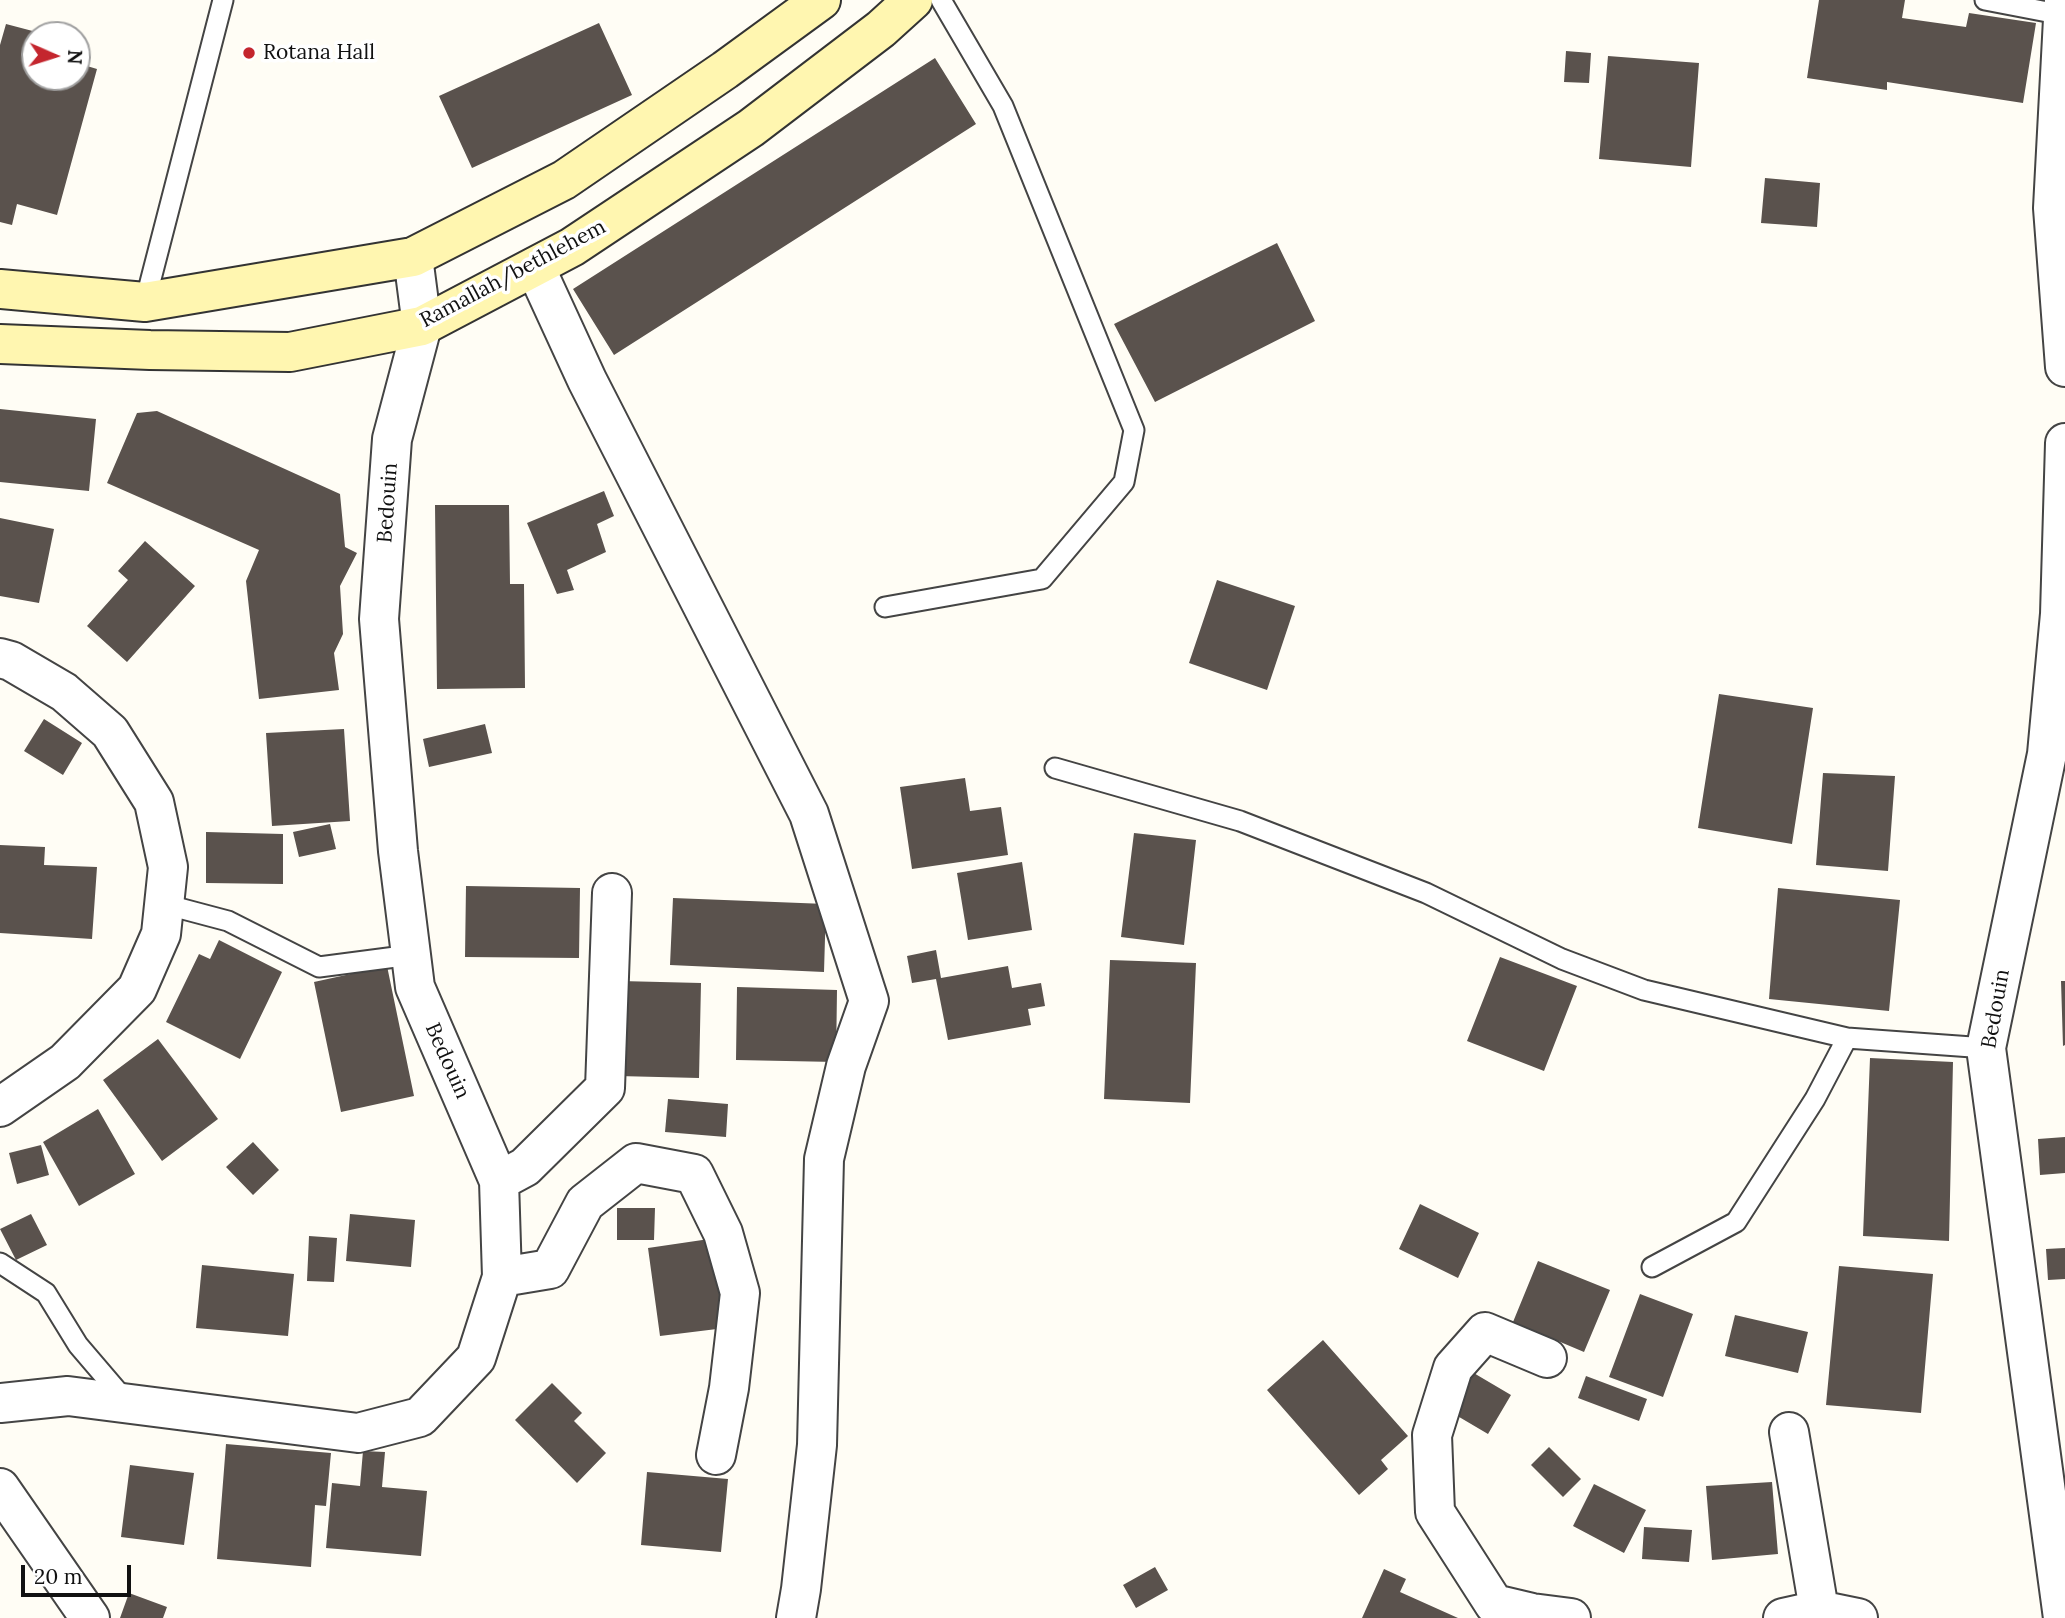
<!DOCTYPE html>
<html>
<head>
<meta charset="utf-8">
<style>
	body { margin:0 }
	#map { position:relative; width:2065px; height:1618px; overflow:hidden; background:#fffdf5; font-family:Lora,serif }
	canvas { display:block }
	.north { position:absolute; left:21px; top:21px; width:70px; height:70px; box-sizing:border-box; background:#fff; border:2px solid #a0a0a0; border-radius:50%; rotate:93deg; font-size:19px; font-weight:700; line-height:28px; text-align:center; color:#111 }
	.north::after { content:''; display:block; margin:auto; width:24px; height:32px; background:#c4262e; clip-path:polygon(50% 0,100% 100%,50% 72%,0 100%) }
	.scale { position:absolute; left:21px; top:1565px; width:110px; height:32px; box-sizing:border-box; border:4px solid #111; border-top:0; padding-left:9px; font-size:21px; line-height:24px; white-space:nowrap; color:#111; -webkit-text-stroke:5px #fff; paint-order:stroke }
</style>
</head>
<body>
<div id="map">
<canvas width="2065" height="1618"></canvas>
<div class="north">N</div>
<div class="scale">20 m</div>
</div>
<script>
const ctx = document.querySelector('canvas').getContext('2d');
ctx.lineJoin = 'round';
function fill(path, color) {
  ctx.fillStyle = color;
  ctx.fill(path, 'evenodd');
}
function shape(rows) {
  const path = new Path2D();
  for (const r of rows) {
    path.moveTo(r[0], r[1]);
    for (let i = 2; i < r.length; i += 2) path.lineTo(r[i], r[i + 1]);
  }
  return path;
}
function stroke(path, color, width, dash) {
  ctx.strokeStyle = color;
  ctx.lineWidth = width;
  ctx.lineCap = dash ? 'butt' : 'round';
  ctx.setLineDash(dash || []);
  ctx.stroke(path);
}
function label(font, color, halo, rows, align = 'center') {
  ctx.font = font + ' Lora,serif';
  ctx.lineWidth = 7;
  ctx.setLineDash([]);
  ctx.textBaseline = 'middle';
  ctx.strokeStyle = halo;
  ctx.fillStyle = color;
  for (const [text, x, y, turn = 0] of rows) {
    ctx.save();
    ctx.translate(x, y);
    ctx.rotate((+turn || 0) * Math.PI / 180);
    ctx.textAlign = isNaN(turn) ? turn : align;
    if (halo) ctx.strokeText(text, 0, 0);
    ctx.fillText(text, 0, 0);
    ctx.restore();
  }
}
const building = shape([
	[1819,0,1905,0,1902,18,1966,27,1969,13,2036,23,2023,103,1887,82,1887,90,1807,78],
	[599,23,632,95,472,168,439,96],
	[6,24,44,34,35,35,35,77,77,77,77,63,97,69,57,215,17,204,12,225,0,222,0,45],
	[1566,51,1591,53,1589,83,1564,82],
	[1608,56,1699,63,1691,167,1599,159],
	[935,58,976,124,614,355,573,289],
	[1765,178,1820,183,1817,227,1761,223],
	[1277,243,1315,321,1155,402,1114,324],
	[0,409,96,419,89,491,0,482],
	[157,411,340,494,345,547,357,553,340,586,343,634,334,653,339,690,259,699,246,581,259,550,107,483,137,413],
	[604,491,614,516,597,524,606,552,567,570,574,590,557,594,527,523],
	[435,505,509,505,510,584,524,584,525,688,437,689],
	[0,518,54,529,39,603,0,596],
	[145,541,195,586,127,662,87,626,128,580,118,571],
	[1217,580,1295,606,1267,690,1189,663],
	[1719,694,1813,708,1792,844,1698,828],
	[44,719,82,743,63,775,24,751],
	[485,724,492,753,429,767,423,739],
	[344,729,350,821,272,826,266,733],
	[1823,773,1895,776,1888,871,1816,865],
	[965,778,970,811,1001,807,1008,855,912,869,900,787],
	[330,824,336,849,299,857,293,832],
	[206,832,283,834,283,884,206,883],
	[1134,833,1196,840,1184,945,1121,937],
	[0,845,45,847,44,865,97,867,92,939,0,933],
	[1022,862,1032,930,968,940,957,873],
	[466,886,580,888,579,958,465,957],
	[1778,888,1900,900,1889,1011,1769,999],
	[673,898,826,904,824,972,670,965],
	[219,940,282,972,240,1059,166,1022,199,954,210,959],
	[936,950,941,978,1008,966,1012,988,1041,983,1045,1006,1028,1009,1031,1025,948,1040,936,979,912,983,907,956],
	[1500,957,1577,986,1544,1071,1467,1041],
	[1110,960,1196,963,1190,1103,1104,1099],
	[387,966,414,1096,341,1112,314,982],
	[620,981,701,983,699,1078,618,1076],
	[2061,981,2065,981,2065,1045,2063,1046],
	[737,987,837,990,836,1062,736,1060],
	[158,1039,218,1119,162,1161,103,1080],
	[1870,1058,1953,1062,1949,1241,1863,1236],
	[668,1099,728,1104,726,1137,665,1132],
	[98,1109,135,1174,79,1206,43,1142],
	[2065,1137,2065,1173,2040,1175,2038,1139],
	[253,1142,279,1170,253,1195,226,1167],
	[41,1145,49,1175,17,1184,9,1153],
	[1420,1204,1479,1233,1458,1278,1399,1249],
	[617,1208,655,1208,654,1240,617,1240],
	[31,1214,47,1245,16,1260,0,1229],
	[350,1214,415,1220,411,1267,346,1261],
	[309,1236,337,1238,334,1282,307,1281],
	[716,1238,725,1328,660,1336,648,1248],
	[2065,1248,2065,1279,2048,1280,2046,1249],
	[1538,1261,1610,1290,1584,1352,1513,1322],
	[202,1265,294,1274,288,1336,196,1328],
	[1839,1266,1933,1274,1921,1413,1826,1405],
	[1640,1294,1693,1314,1663,1397,1609,1377],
	[1735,1315,1808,1332,1798,1373,1725,1356],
	[1323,1340,1408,1436,1381,1460,1388,1469,1359,1495,1267,1390],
	[1472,1372,1511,1395,1488,1434,1449,1411],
	[1586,1376,1647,1399,1639,1421,1578,1398],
	[552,1383,582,1413,574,1421,606,1453,577,1483,515,1420],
	[226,1444,331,1453,326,1506,315,1505,311,1567,217,1559],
	[1549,1447,1581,1479,1563,1497,1531,1465],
	[363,1451,385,1452,382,1487,427,1491,421,1556,326,1548,332,1483,360,1486],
	[130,1465,194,1473,184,1545,121,1537],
	[647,1472,728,1479,721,1552,641,1545],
	[1772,1482,1778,1554,1712,1560,1706,1486],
	[1594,1484,1646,1510,1624,1553,1573,1526],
	[1644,1527,1692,1530,1689,1562,1642,1559],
	[1155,1567,1168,1590,1136,1608,1123,1585],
	[1384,1569,1406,1579,1400,1592,1458,1618,1362,1618],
	[129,1593,167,1607,163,1618,120,1618]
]);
const service = shape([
	[1985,0,2063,15],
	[145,302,223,0],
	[885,607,1042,579,1124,482,1134,430,1003,106,941,0],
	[1055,768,1240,821,1426,893,1562,959,1644,990,1847,1038,1986,1048],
	[164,904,228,921,319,967,411,955],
	[0,1263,46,1293,78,1345,125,1400],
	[1652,1267,1736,1222,1815,1099,1847,1038]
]);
const minor = shape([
	[2064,0,2053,208,2065,367],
	[535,267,587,380,809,814,869,1001,846,1066,824,1159,817,1445,801,1589,796,1618],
	[0,658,11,661,64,692,110,732,154,802,168,867,161,934,137,989,65,1062,0,1107],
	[499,1181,525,1167,605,1088,612,893],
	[502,1277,550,1269,585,1203,636,1163,694,1174,723,1233,740,1293,729,1388,716,1455],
	[1547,1358,1485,1332,1453,1368,1432,1435,1435,1512,1494,1604,1532,1613,1571,1618],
	[0,1403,68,1396,358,1433,420,1417,476,1358,502,1277,499,1181,415,987,398,851,379,619,392,439,422,326,413,257],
	[1789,1432,1819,1610],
	[0,1488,90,1618],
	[1783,1618,1819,1610,1858,1618],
	[2063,1618,1986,1048,2047,754,2060,614,2065,443]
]);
const secondary = shape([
	[0,289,145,302,413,257,564,180,725,70,821,0],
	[0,344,150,350,290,352,422,326,572,247,751,128,881,29,913,0]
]);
const markers = [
	[249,53,7,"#c4262e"]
];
const poiNames = [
	["Rotana Hall",263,53]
];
const streetNames = [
	["Ramallah/bethlehem",513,274,-28],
	["Bedouin",388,503,-86],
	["Bedouin",1996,1009,-80],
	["Bedouin",447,1061,66]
];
fill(building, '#5a524d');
stroke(service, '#444', 23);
stroke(minor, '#444', 42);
stroke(secondary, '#333', 42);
stroke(service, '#fff', 19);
stroke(minor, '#fff', 38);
stroke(secondary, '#fff6b0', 38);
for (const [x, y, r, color] of markers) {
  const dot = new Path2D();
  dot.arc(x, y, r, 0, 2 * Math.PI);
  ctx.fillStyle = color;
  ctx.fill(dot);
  stroke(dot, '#fff', 2.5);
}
label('21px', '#111', '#fff', poiNames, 'left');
label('21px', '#111', '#fff', streetNames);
</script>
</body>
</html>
